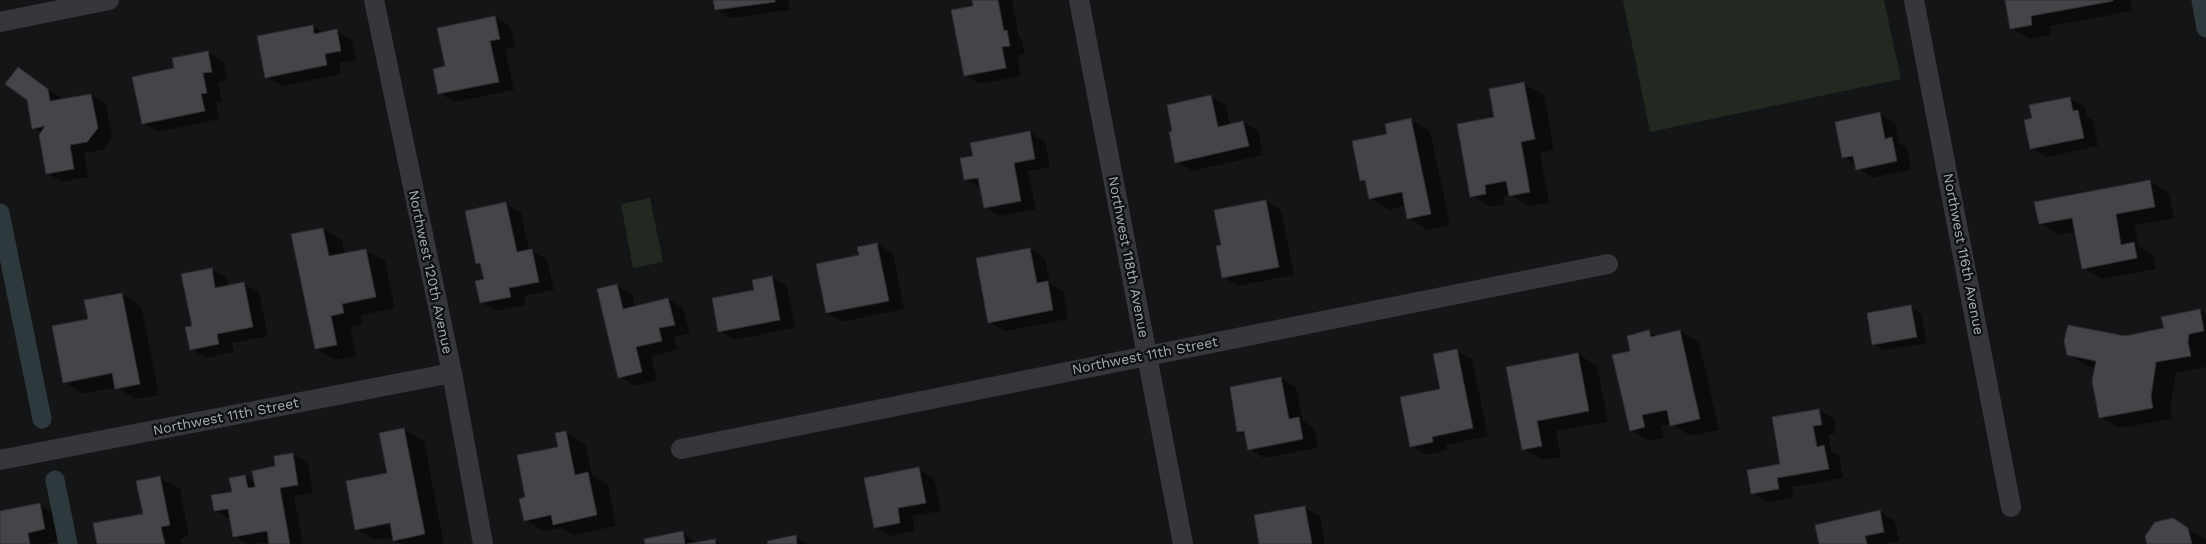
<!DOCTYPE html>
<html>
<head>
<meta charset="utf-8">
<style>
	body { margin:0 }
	canvas { display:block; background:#141516 }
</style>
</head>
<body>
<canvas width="2206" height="544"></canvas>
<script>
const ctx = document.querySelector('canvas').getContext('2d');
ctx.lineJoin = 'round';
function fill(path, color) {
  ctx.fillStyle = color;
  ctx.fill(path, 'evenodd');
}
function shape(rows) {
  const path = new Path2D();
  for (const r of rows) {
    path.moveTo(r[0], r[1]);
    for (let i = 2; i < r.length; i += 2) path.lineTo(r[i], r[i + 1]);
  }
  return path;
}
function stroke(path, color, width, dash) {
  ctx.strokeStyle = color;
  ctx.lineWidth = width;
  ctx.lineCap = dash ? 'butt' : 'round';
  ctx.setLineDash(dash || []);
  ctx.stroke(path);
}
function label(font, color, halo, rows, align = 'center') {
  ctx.font = font + ' "Work Sans",sans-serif';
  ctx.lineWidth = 4.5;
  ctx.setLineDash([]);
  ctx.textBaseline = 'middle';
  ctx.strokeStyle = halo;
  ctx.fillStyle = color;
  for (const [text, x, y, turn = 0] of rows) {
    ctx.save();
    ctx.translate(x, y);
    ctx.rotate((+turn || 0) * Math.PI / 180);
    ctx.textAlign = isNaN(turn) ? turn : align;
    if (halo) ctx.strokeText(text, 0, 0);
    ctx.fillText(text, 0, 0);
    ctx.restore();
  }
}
const green = shape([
	[1623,0,1884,0,1901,79,1650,132],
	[650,198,663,262,633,268,621,204]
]);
const shadow = shape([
	[715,0,788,0,790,10,731,18,716,10],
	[973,0,1012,0,1019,38,1022,40,1025,54,1017,56,1021,76,980,84,965,76,974,7],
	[2006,0,2130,0,2132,11,2050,26,2051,35,2031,39,2011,28],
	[495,17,510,26,515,47,505,49,514,90,455,102,439,93,447,67],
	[312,26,325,33,336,31,352,40,356,60,339,63,341,74,282,86,266,77],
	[208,52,223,61,227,80,218,82,222,101,216,102,219,119,158,132,143,123,176,69],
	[18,68,64,100,91,95,106,104,112,137,103,150,84,153,88,177,62,182,47,173,42,133,33,128,28,99],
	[1524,84,1544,95,1554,150,1540,153,1549,203,1529,206,1510,195,1504,196,1505,204,1491,207,1472,196,1495,118],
	[1211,96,1226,105,1230,125,1243,122,1258,131,1263,155,1192,171,1177,162],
	[2070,98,2085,107,2087,117,2093,120,2098,146,2047,157,2031,148,2033,119],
	[1880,114,1895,123,1899,143,1907,148,1911,169,1872,178,1844,157],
	[1411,120,1430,131,1450,225,1428,230,1408,218,1406,206,1389,210,1370,198,1367,183,1362,180,1388,135],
	[1029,132,1045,141,1050,167,1028,171,1036,209,1000,216,985,207,981,189,965,179,974,157],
	[2150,181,2169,193,2174,218,2135,225,2138,246,2153,255,2156,269,2103,279,2083,268,2076,232,2059,235,2040,223],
	[1266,201,1281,210,1294,275,1238,286,1223,277,1222,246],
	[506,204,521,213,529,250,547,259,554,290,524,296,526,305,496,311,481,302,485,280,482,266,477,263],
	[323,229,342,240,345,254,365,250,385,261,395,308,361,315,363,324,350,327,356,356,335,360,316,349],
	[877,244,893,253,904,309,843,322,827,313,861,256],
	[1030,249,1045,258,1050,284,1063,291,1068,319,1005,331,989,322],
	[211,269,227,278,228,287,244,284,259,292,268,336,232,343,234,352,206,358,191,349,193,327],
	[772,277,787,286,795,328,734,340,719,331],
	[617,286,632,294,635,307,668,299,683,308,690,333,674,337,677,350,651,356,657,380,635,386,619,377],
	[121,294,141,306,159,395,135,399,116,387,84,394,64,382,90,320],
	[1911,307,1921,313,1927,343,1884,350,1874,344],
	[2200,310,2206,314,2206,367,2176,373,2170,409,2172,419,2120,428,2100,417,2096,368,2088,366,2068,355,2125,337,2165,329],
	[1680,331,1699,342,1719,430,1691,436,1671,424,1661,426,1664,438,1650,441,1631,430,1632,352,1649,332,1657,336],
	[1456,351,1472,359,1488,436,1446,445,1448,450,1427,455,1411,446,1442,390],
	[1578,354,1597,366,1608,422,1556,431,1561,457,1543,460,1523,449,1508,368],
	[1280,378,1296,387,1303,421,1314,428,1318,448,1264,458,1249,449,1246,436,1238,432],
	[1819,410,1834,419,1836,433,1828,434,1831,451,1839,456,1843,478,1792,487,1794,497,1768,502,1752,493,1782,465],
	[404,430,424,441,444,544,401,544,394,540,394,537,376,540,356,529,389,474],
	[566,432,585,444,592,475,608,485,616,526,574,535,561,528,544,531,525,520,527,498,559,448],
	[292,454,308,463,313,493,294,496,303,544,270,544,270,542,247,544,234,536,230,519,215,510,233,493,245,477,255,482],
	[919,469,934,478,941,511,912,516,915,531,890,536,875,527],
	[160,478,180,489,189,536,180,538,181,544,98,544,144,515],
	[40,505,59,516,64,540,47,544,0,544,0,512],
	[1305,508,1320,516,1325,544,1261,544],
	[1880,512,1895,521,1899,541,1883,544,1821,544],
	[2172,520,2206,540,2206,544,2148,544],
	[683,533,698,543,714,540,721,544,647,544],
	[795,537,808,544,769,544]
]);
const canal = shape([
	[2201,0,2206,28],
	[0,213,42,419],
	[55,480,68,544]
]);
const building = shape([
	[713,0,775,0,775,2,715,10,713,0],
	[972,0,998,0,1004,31,1007,30,1010,46,1002,47,1006,68,964,76,951,10,973,6,972,0],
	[2005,0,2113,0,2113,1,2031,16,2032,25,2010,29,2005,0],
	[495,16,500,39,490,41,499,82,438,94,433,69,445,66,437,28,495,16],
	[313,25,314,34,337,29,341,51,325,54,327,65,265,78,257,36,313,25],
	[208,51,212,72,203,73,207,93,201,94,205,111,142,124,132,77,174,68,172,58,208,51],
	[18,67,48,89,50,101,91,94,98,128,87,142,70,145,74,169,46,174,39,135,45,126,32,129,27,100,5,84,18,67],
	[1524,82,1535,139,1521,142,1530,192,1509,196,1506,181,1485,185,1486,194,1470,197,1457,124,1494,117,1489,89,1524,82],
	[1211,95,1218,127,1243,121,1249,146,1175,163,1169,132,1172,131,1167,105,1211,95],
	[2070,97,2073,111,2078,110,2084,138,2030,149,2024,120,2032,118,2029,105,2070,97],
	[1880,112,1885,139,1892,137,1897,161,1856,170,1853,156,1842,158,1835,122,1880,112],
	[1411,118,1431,214,1407,219,1402,192,1369,199,1365,180,1360,181,1352,141,1387,134,1385,124,1411,118],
	[1030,131,1035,159,1014,163,1021,201,984,208,978,178,964,180,960,158,973,156,970,143,1030,131],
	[2150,180,2155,207,2116,214,2121,245,2134,242,2137,258,2082,269,2072,218,2039,224,2034,202,2150,180],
	[1266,200,1279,267,1222,278,1216,246,1221,245,1214,210,1266,200],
	[506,202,517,252,532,249,539,282,509,288,511,297,480,303,475,281,484,279,480,263,476,264,465,211,506,202],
	[323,228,329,256,366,249,376,297,342,304,344,313,331,316,337,345,315,349,291,234,323,228],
	[877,243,889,301,826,313,816,264,859,255,857,247,877,243],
	[1030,248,1037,283,1048,281,1053,310,988,323,976,258,1030,248],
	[212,268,215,288,244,282,253,327,217,334,219,344,190,350,185,327,192,326,181,274,212,268],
	[772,276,780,320,718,332,712,298,754,290,752,280,772,276],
	[617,284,623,309,668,298,675,325,659,328,662,341,636,347,642,372,618,378,597,289,617,284],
	[122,293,140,384,115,389,112,373,63,383,52,326,88,319,84,300,122,293],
	[1911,305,1917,337,1872,345,1867,313,1911,305],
	[2200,309,2204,331,2189,334,2188,342,2191,356,2156,362,2151,397,2153,408,2099,418,2092,381,2096,361,2067,355,2064,341,2068,325,2125,336,2164,328,2161,317,2200,309],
	[1649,330,1651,337,1680,330,1700,419,1670,426,1667,410,1642,415,1645,427,1630,431,1612,355,1630,351,1627,336,1649,330],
	[1457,349,1473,428,1432,437,1433,442,1410,447,1400,397,1440,389,1433,354,1457,349],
	[1578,353,1589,411,1537,421,1542,446,1522,450,1506,367,1578,353],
	[1281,377,1289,419,1299,417,1303,439,1248,450,1244,431,1237,432,1230,387,1281,377],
	[1819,409,1822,425,1813,426,1817,447,1824,445,1829,469,1777,478,1779,489,1751,494,1747,470,1780,464,1772,417,1819,409],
	[404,428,425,534,393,541,390,523,355,530,346,481,387,473,379,433,404,428],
	[566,431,575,475,588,472,597,515,553,525,551,515,524,521,519,499,525,497,517,455,558,447,555,433,566,431],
	[293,453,298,485,280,488,290,544,269,544,267,531,233,537,228,509,214,511,211,495,232,492,229,478,245,475,248,488,255,487,252,471,275,466,274,456,293,453],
	[919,467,926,503,898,508,900,523,874,528,864,478,919,467],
	[160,476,170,525,161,527,165,544,97,544,93,523,143,514,136,481,160,476],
	[40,503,45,529,28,533,30,544,0,544,0,511,40,503],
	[1305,506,1312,544,1259,544,1254,515,1305,506],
	[1880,510,1884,532,1865,536,1867,544,1819,544,1815,525,1880,510],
	[2173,518,2188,528,2192,544,2147,544,2145,536,2155,522,2173,518],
	[683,531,685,544,645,544,644,539,683,531],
	[796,535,797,544,768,544,767,541,796,535],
	[715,539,716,544,687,544,715,539]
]);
const minor = shape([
	[374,0,452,373,483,544],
	[1079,0,1183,544],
	[1914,0,2011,507],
	[0,22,109,0],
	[681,449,1608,264],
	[0,460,452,373]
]);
const streetNames = [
	["Northwest 116th Avenue",1963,254,79],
	["Northwest 118th Avenue",1128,257,79],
	["Northwest 120th Avenue",430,272,78],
	["Northwest 11th Street",1145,356,-11],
	["Northwest 11th Street",226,417,-11]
];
fill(green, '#212921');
fill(shadow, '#0007');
stroke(canal, '#2e393e', 19);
fill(building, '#434549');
stroke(building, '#2e2f32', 1);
stroke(minor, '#36373b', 20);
label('14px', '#a7adb5', '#0f1011', streetNames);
</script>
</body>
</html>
